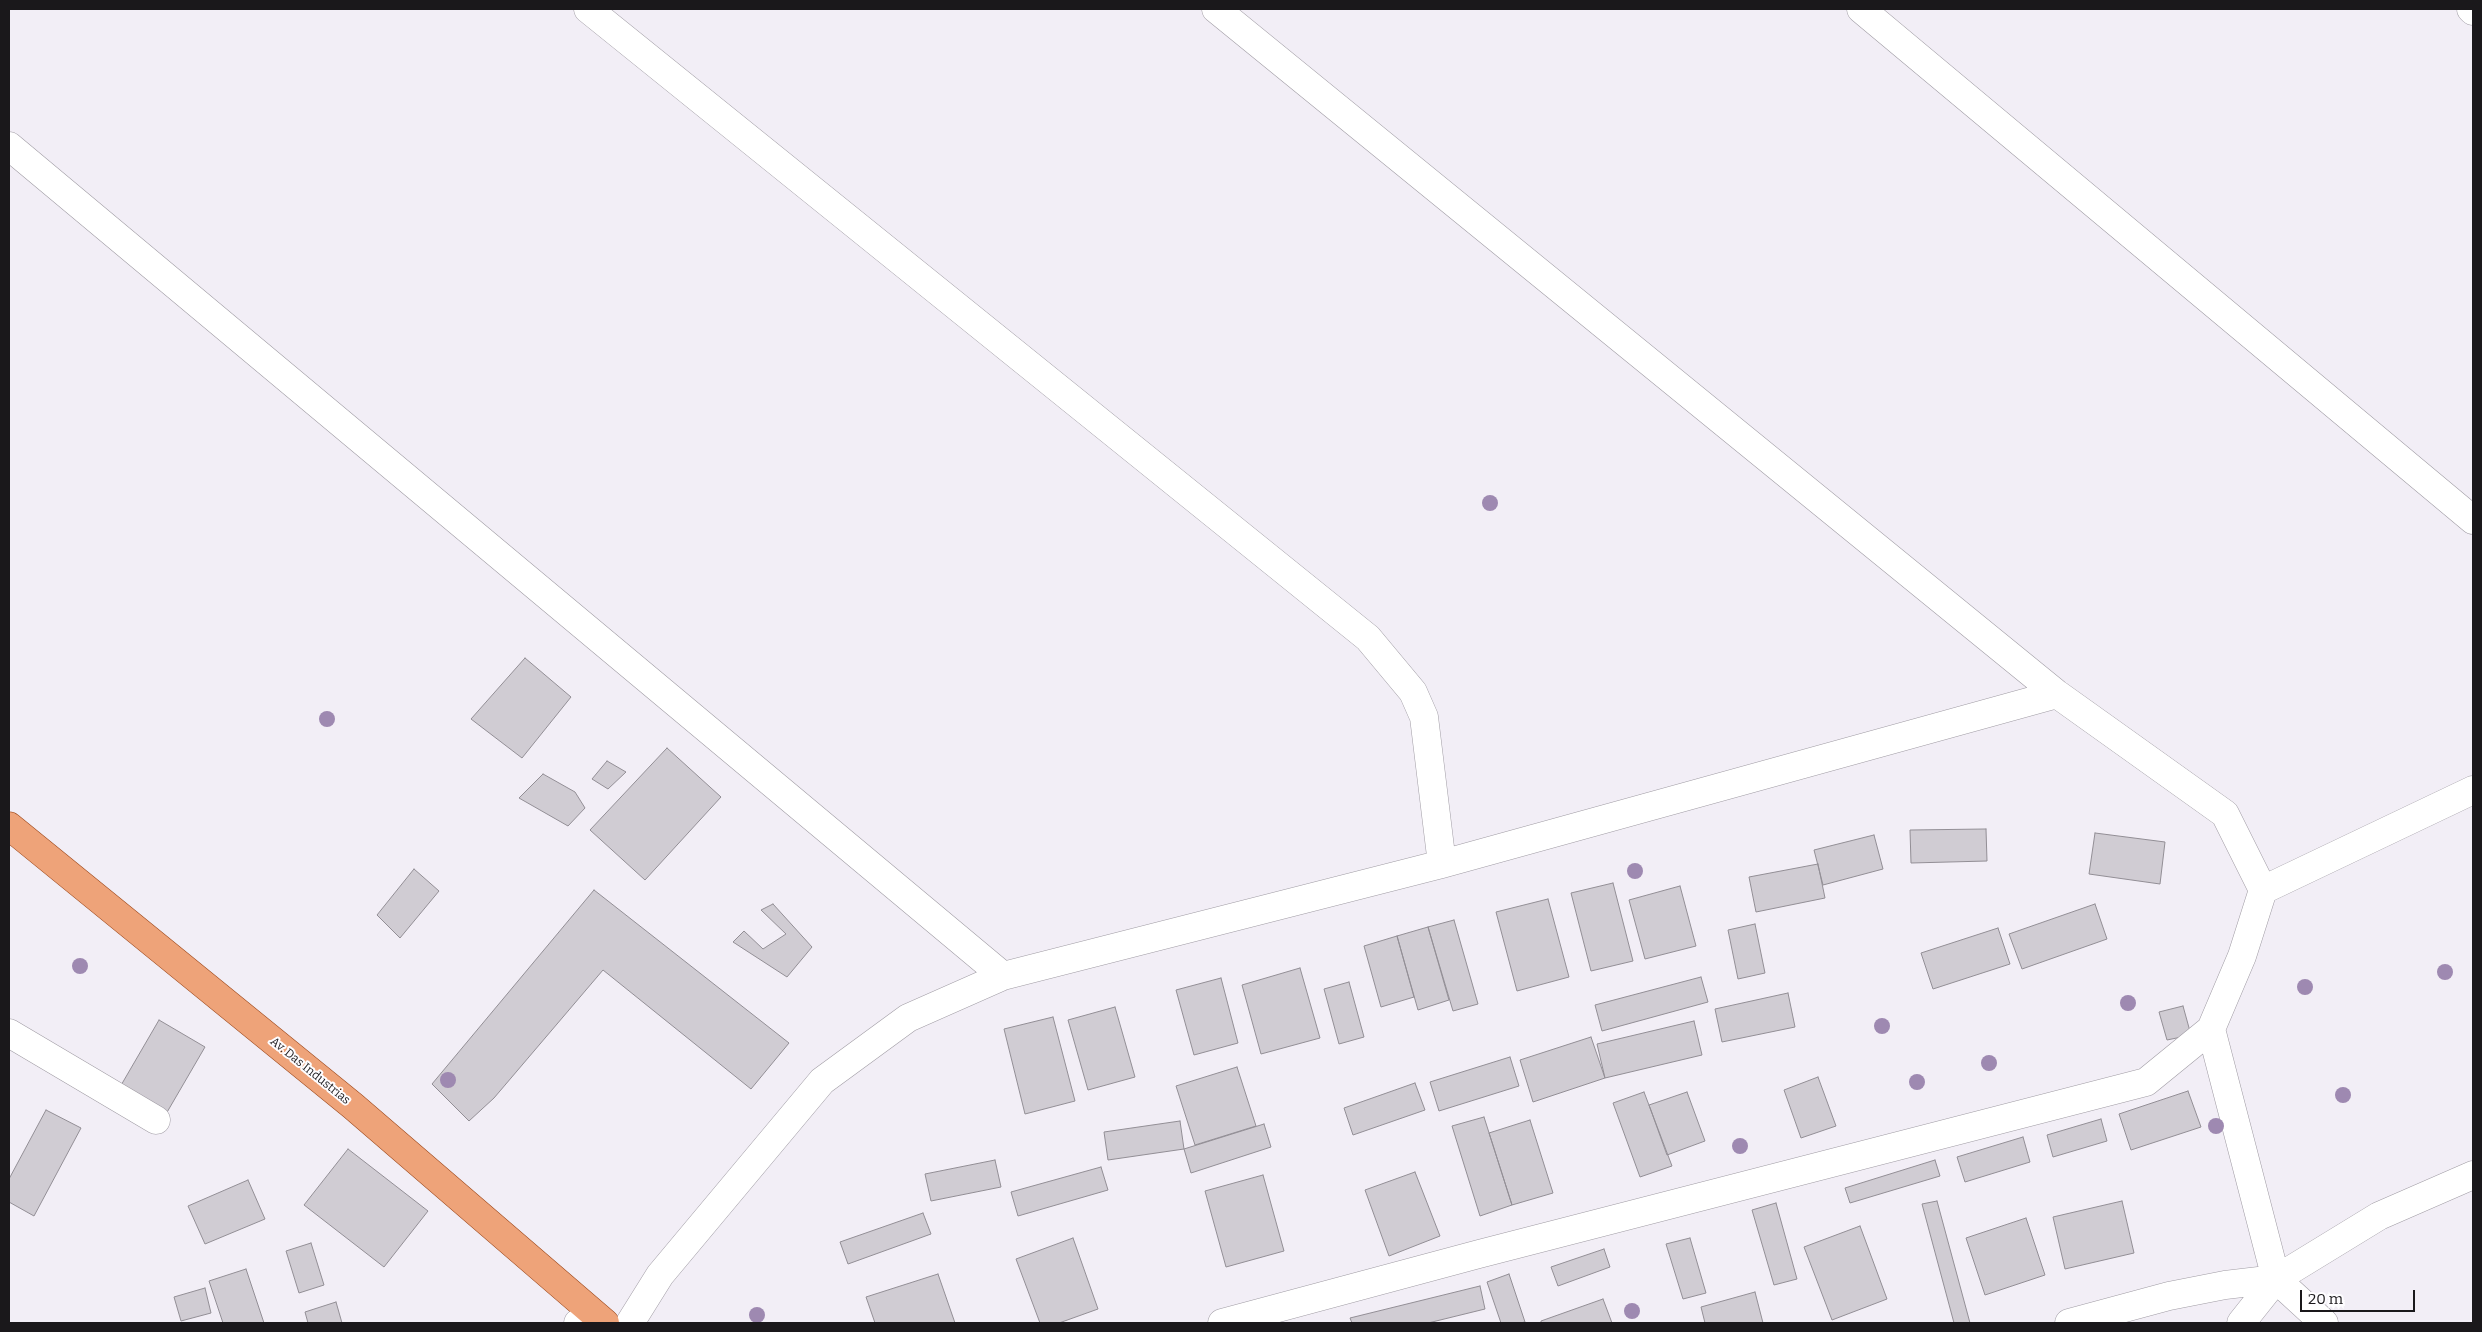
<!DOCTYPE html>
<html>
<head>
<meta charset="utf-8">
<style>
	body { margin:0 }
	#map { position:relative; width:2482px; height:1332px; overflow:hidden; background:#f2eef6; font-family:Bitter,serif }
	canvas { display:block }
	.frame { position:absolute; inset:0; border:10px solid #1a181b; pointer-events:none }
	.scale { position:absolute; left:2300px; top:1290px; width:115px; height:22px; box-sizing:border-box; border:2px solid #1a181b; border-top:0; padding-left:6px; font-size:15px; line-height:18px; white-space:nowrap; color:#1a181b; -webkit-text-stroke:4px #fefdff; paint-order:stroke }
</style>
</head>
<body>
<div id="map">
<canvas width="2482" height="1332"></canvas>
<div class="frame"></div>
<div class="scale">20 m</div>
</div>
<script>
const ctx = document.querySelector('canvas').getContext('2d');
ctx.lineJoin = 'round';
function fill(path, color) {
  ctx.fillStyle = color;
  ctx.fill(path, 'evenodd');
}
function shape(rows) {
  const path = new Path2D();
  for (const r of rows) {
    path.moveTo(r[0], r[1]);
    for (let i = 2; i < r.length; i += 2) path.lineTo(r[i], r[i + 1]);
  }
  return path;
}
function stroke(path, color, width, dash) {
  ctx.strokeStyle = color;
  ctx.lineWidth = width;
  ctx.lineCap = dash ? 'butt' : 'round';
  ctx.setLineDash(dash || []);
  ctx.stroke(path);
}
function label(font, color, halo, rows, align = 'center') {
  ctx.font = font + ' Bitter,serif';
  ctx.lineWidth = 4;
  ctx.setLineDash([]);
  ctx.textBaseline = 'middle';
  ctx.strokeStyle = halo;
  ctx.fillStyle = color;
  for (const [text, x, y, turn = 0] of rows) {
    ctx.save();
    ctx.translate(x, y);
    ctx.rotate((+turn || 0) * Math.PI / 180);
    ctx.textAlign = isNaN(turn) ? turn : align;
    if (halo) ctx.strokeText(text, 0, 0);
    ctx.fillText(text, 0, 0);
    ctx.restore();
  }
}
const building = shape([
	[525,658,571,697,522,758,471,719,525,658],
	[667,748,721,797,645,880,590,830,667,748],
	[607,761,626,772,608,789,592,779,607,761],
	[543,774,575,792,585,808,568,826,519,798,543,774],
	[1986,829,1987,861,1911,863,1910,830,1986,829],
	[2095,833,2165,842,2160,884,2089,874,2095,833],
	[1874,835,1883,869,1823,885,1814,850,1874,835],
	[1818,864,1825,898,1756,912,1749,877,1818,864],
	[414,869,439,891,400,938,377,915,414,869],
	[1613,883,1633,961,1591,971,1571,893,1613,883],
	[1680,886,1696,946,1645,959,1629,900,1680,886],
	[594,890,789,1043,751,1089,603,970,494,1098,469,1121,432,1084,594,890],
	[1548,899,1569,977,1517,991,1496,912,1548,899],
	[773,904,812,947,787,977,733,942,744,931,763,949,786,934,761,910,773,904],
	[2095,904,2107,939,2022,969,2009,934,2095,904],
	[1454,920,1478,1004,1453,1011,1428,927,1454,920],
	[1755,924,1765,973,1738,979,1728,930,1755,924],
	[1428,927,1449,1000,1418,1010,1397,936,1428,927],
	[1998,928,2010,964,1933,989,1921,953,1998,928],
	[1397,936,1414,997,1381,1007,1364,946,1397,936],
	[1300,968,1320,1038,1261,1054,1242,985,1300,968],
	[1701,977,1708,1002,1602,1031,1595,1005,1701,977],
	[1221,978,1238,1043,1194,1055,1176,990,1221,978],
	[1349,982,1364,1037,1339,1044,1324,989,1349,982],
	[1788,993,1795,1027,1722,1042,1715,1009,1788,993],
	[2183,1006,2191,1035,2167,1040,2159,1012,2183,1006],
	[1115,1007,1135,1077,1088,1090,1068,1020,1115,1007],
	[1053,1017,1075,1101,1025,1114,1004,1029,1053,1017],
	[159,1020,205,1047,166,1114,120,1087,159,1020],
	[1694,1021,1702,1055,1605,1078,1597,1044,1694,1021],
	[1591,1037,1605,1078,1533,1102,1520,1060,1591,1037],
	[1510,1057,1519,1086,1439,1111,1430,1082,1510,1057],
	[1237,1067,1256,1126,1195,1145,1176,1086,1237,1067],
	[1818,1077,1836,1126,1801,1138,1784,1090,1818,1077],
	[1415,1083,1425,1110,1353,1135,1344,1108,1415,1083],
	[2188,1091,2201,1127,2131,1150,2119,1114,2188,1091],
	[1644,1092,1672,1166,1640,1177,1613,1103,1644,1092],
	[1687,1092,1705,1141,1667,1155,1649,1105,1687,1092],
	[46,1110,81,1128,34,1216,9,1202,9,1179,46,1110],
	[1484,1117,1512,1205,1480,1216,1452,1126,1484,1117],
	[2101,1119,2107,1141,2053,1157,2047,1135,2101,1119],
	[1530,1120,1553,1193,1512,1205,1489,1133,1530,1120],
	[1180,1121,1184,1149,1108,1160,1104,1132,1180,1121],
	[1264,1124,1271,1147,1191,1173,1184,1149,1264,1124],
	[2023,1137,2030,1162,1965,1182,1957,1157,2023,1137],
	[348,1149,428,1211,384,1267,304,1205,348,1149],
	[995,1160,1001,1187,931,1201,925,1174,995,1160],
	[1935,1160,1940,1176,1850,1203,1845,1188,1935,1160],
	[1101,1167,1108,1190,1018,1216,1011,1192,1101,1167],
	[1415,1172,1440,1236,1389,1256,1365,1190,1415,1172],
	[1263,1175,1284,1251,1226,1267,1205,1191,1263,1175],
	[248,1180,265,1219,205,1244,188,1206,248,1180],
	[1937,1201,1970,1323,1954,1323,1922,1204,1937,1201],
	[2122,1201,2134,1253,2065,1269,2053,1217,2122,1201],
	[1776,1203,1797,1279,1774,1285,1752,1210,1776,1203],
	[923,1213,931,1234,848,1264,840,1242,923,1213],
	[2026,1218,2045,1275,1985,1295,1966,1238,2026,1218],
	[1860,1226,1887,1299,1832,1320,1804,1247,1860,1226],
	[1073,1238,1098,1309,1059,1323,1040,1323,1016,1259,1073,1238],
	[1690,1238,1706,1293,1683,1299,1666,1244,1690,1238],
	[311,1243,324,1285,299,1293,286,1251,311,1243],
	[1604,1249,1610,1267,1558,1286,1551,1267,1604,1249],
	[246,1269,264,1323,223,1323,209,1281,246,1269],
	[938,1274,955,1323,875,1323,866,1297,938,1274],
	[1509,1274,1525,1322,1520,1323,1501,1323,1487,1282,1509,1274],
	[1480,1286,1485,1309,1428,1323,1352,1323,1350,1318,1480,1286],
	[205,1288,211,1313,181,1321,174,1297,205,1288],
	[1755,1292,1763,1323,1705,1323,1701,1307,1755,1292],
	[1603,1299,1612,1323,1541,1323,1541,1321,1603,1299],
	[336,1302,342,1323,308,1323,305,1312,336,1302]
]);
const minor = shape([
	[588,9,1368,638,1413,692,1424,717,1442,864],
	[1216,9,2057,694,2225,814,2263,890,2242,956,2211,1029,2146,1082,1479,1254,1222,1323],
	[1861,9,2473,520],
	[2471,9,2473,11],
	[9,146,1003,976],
	[2263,890,2473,790],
	[2211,1029,2276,1279],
	[9,1033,156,1120],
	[578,1323,598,1318],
	[630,1323,660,1275,822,1081,908,1018,1003,976,1442,864,2057,694],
	[2069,1323,2169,1296,2225,1285,2276,1279,2324,1323],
	[2241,1323,2276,1279,2379,1216,2473,1175]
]);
const major = shape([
	[9,826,353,1106,605,1323]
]);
const trees = [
	[1490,503],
	[327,719],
	[1635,871],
	[80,966],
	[2445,972],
	[2305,987],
	[2128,1003],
	[1882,1026],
	[1989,1063],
	[448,1080],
	[1917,1082],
	[2343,1095],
	[2216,1126],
	[1740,1146],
	[1632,1311],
	[757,1315]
];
const streetNames = [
	["Av. Das Industrias",310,1071,39]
];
fill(building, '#d0ccd3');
stroke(building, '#928e95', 1);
stroke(minor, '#a09ca4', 29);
stroke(major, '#9d4a1e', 29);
stroke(minor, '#fff', 28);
stroke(major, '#eea379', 28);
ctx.fillStyle = '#9e89b1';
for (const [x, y] of trees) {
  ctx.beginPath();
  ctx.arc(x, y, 8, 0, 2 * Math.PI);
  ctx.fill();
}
label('12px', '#1a181b', '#fefdff', streetNames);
</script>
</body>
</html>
